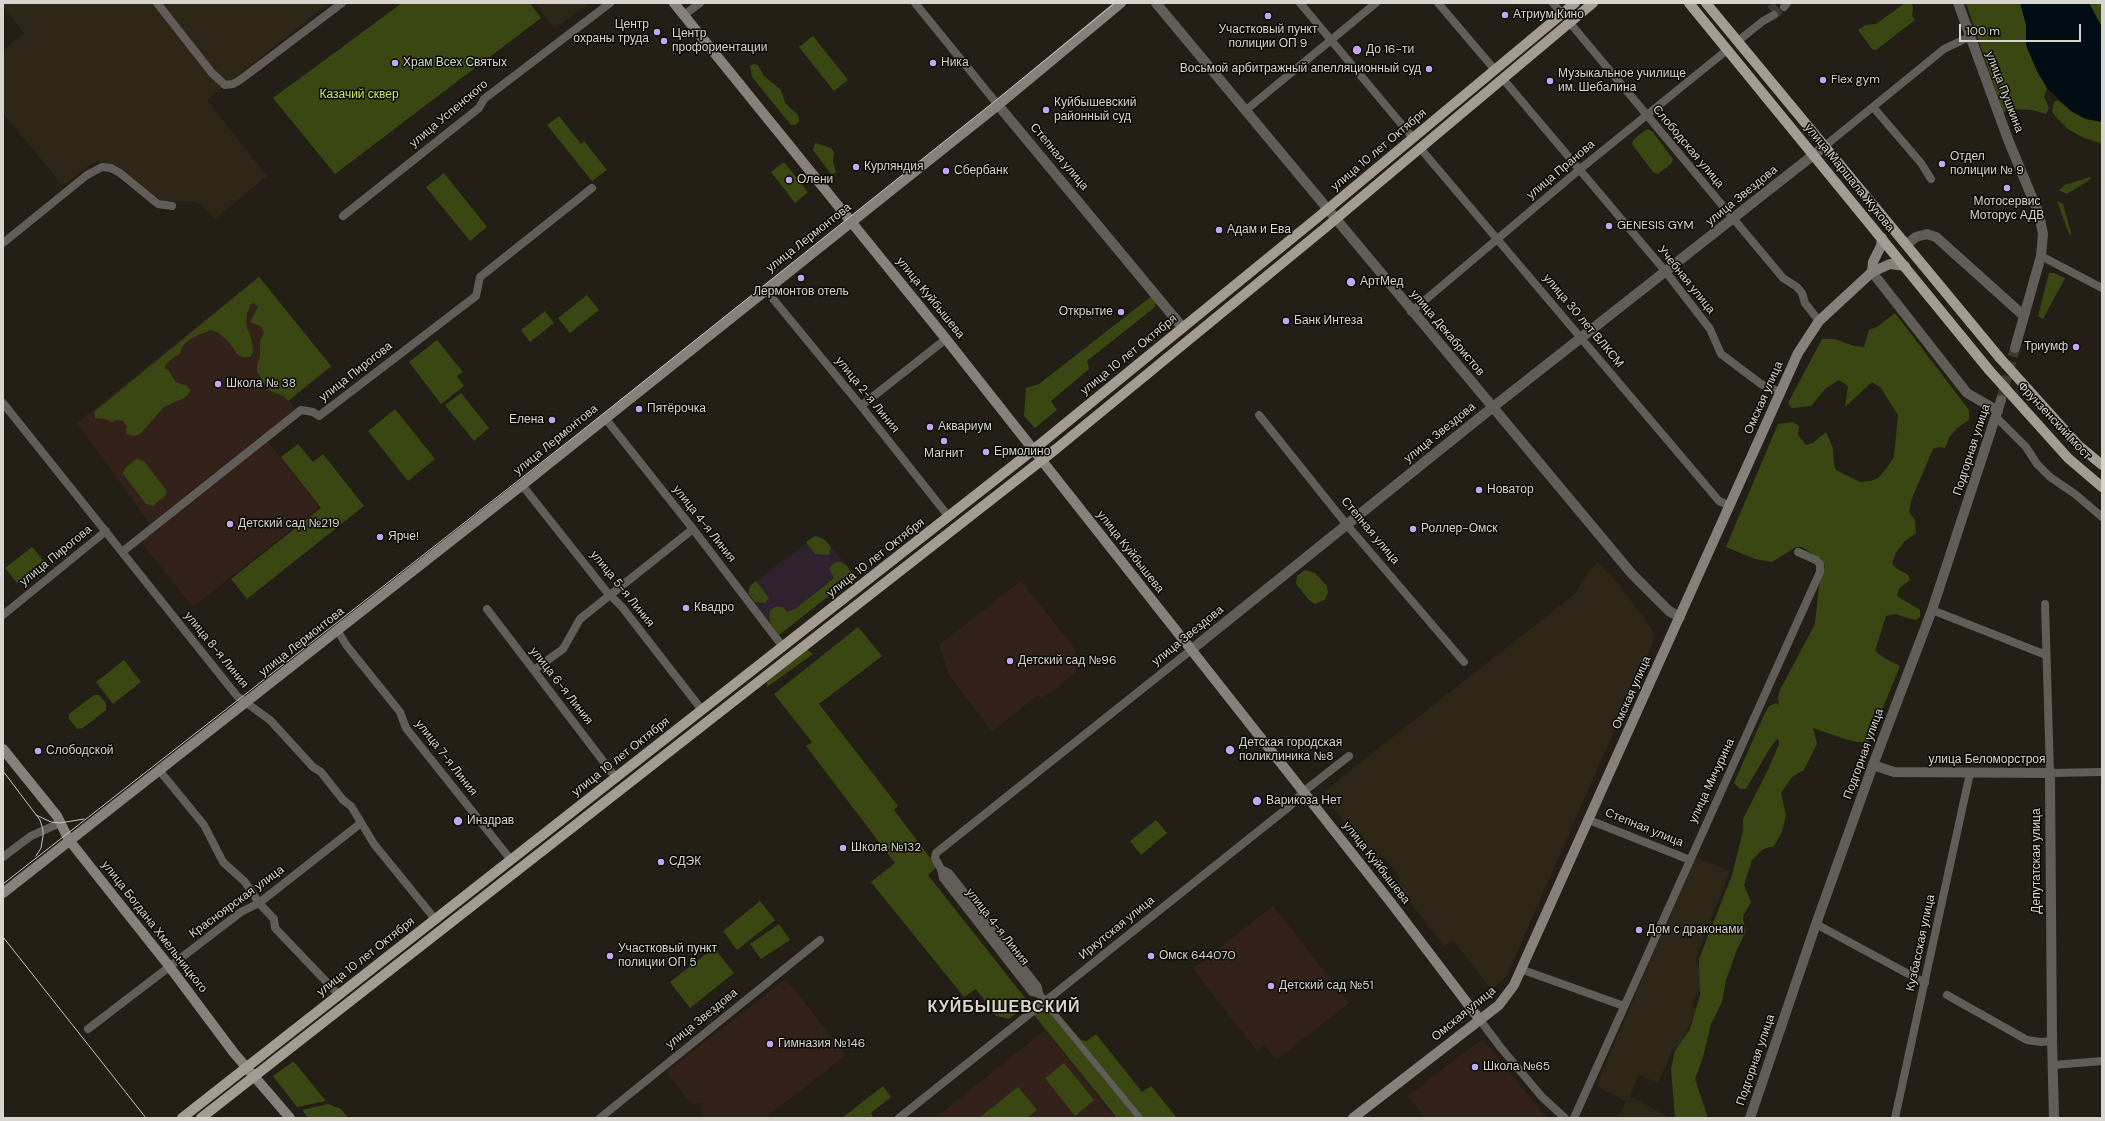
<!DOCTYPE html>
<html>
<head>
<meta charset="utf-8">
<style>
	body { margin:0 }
	#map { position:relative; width:2105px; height:1121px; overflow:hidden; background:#231f16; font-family:"DM Sans",sans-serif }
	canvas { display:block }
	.frame { position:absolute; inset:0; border:4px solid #d7d5ce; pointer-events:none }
	.scale { position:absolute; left:1959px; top:24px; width:122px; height:18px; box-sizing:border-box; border:2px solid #d7d5ce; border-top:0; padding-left:5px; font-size:12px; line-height:14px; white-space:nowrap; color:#d7d5ce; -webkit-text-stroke:3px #0b0906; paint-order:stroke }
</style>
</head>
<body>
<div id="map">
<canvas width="2105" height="1121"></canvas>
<div class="frame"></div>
<div class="scale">100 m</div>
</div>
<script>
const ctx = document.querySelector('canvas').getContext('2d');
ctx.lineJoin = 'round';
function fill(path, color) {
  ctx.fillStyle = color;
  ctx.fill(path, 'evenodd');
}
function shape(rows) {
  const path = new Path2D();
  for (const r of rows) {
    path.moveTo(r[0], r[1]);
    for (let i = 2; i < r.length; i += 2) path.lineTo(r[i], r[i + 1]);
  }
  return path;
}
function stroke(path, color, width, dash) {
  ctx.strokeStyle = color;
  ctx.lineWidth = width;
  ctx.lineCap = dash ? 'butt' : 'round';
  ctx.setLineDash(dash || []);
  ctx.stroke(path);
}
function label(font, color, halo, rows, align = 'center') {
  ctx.font = font + ' "DM Sans",sans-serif';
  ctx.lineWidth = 3;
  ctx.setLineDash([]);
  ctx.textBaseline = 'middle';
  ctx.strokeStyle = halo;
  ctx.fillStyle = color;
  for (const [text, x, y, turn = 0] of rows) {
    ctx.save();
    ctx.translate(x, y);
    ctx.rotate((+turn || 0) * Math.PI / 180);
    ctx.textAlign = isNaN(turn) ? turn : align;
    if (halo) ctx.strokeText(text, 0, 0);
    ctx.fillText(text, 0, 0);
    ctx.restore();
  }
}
const commercial = shape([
	[815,536,824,539,847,566,795,609,771,624,748,593,750,586]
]);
const built = shape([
	[3,3,329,3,207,100,267,176,215,219,199,203,184,201,164,203,114,165,98,161,87,167,63,186,3,113,3,51,24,33,3,6],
	[535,3,590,3,554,28],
	[1598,562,1621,587,1656,635,1506,978,1491,989,1453,940,1444,946,1395,883,1400,878,1384,857,1377,862,1324,797,1327,790,1357,765,1575,594,1588,572],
	[1695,857,1730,871,1695,960,1704,979,1692,1006,1697,1008,1679,1049,1674,1047,1658,1083,1639,1075,1630,1096,1670,1118,1617,1118,1626,1101,1596,1086]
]);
const education = shape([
	[259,276,332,367,289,401,295,409,150,524,77,423],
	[268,442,319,507,193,607,141,542],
	[1021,581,1075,649,1076,672,1042,699,1038,695,992,731,949,675,939,645],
	[1273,906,1349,1003,1276,1060,1265,1045,1257,1051,1193,969],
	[786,979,846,1055,765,1118,702,1118,700,1111,702,1107,700,1103,694,1104,689,1101,666,1072],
	[1045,1030,1115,1118,935,1118],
	[1482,1039,1547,1118,1425,1118,1408,1096]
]);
const green = shape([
	[402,3,530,3,541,18,335,174,273,98],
	[1905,3,1911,3,1913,7,1912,16,1915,20,1876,50,1872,49,1858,30,1865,25,1876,24],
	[1966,3,2020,3,2026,24,2026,45,2037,71,2047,88,2044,97,2049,108,2046,114,2032,110,2014,109,2003,112],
	[2088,3,2102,3,2102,27,2091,7],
	[813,36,848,80,834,91,799,47],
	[753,64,758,65,764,76,781,90,785,103,798,115,799,122,795,125,791,125,752,77,750,66],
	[2058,100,2071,111,2086,119,2102,122,2102,144,2082,137,2068,129,2055,116,2052,111,2054,102],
	[559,116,581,144,584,141,607,170,592,181,547,125],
	[1647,129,1652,131,1673,159,1671,164,1658,174,1653,172,1632,144,1634,139],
	[815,143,831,148,834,152,833,161,836,173,831,174,813,150],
	[784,162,808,192,795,203,771,172],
	[444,173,487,227,470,241,426,187],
	[2090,177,2091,179,2067,194,2059,190,2065,185],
	[2057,201,2063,204,2071,233,2070,236],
	[2049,273,2054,273,2065,278,2043,319,2038,316],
	[259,277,331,366,288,401,284,396,268,390,257,371,257,365,260,357,260,341,264,333,262,327,250,322,258,307,254,303,251,304,247,313,246,325,252,341,253,353,250,357,242,357,237,354,229,342,219,333,211,330,194,337,185,343,179,354,168,362,165,367,165,369,168,370,176,382,187,386,191,391,184,398,164,407,140,434,134,436,126,434,127,426,123,421,117,420,112,422,105,419,95,418,94,412],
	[587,295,599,310,570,333,558,318],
	[1153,295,1156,300,1155,307,1087,361,1089,369,1051,401,1057,410,1035,428,1024,416,1026,388,1039,384],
	[545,311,554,323,530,342,521,330],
	[1895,313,1969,410,1969,420,1956,429,1949,438,1945,448,1939,447,1933,449,1912,498,1909,512,1915,520,1916,533,1905,541,1896,553,1892,563,1896,568,1908,575,1910,580,1899,589,1897,596,1920,610,1920,617,1915,620,1895,614,1886,616,1875,651,1884,658,1900,666,1884,705,1875,733,1868,742,1857,742,1842,738,1813,728,1817,744,1804,770,1792,777,1781,793,1786,815,1782,832,1774,846,1763,849,1752,860,1744,885,1751,902,1743,916,1745,933,1736,952,1726,980,1722,1002,1711,1024,1703,1057,1695,1079,1708,1118,1675,1118,1671,1069,1675,1051,1690,1029,1700,995,1699,959,1732,875,1743,831,1743,819,1769,768,1779,744,1778,738,1770,748,1746,789,1740,789,1734,783,1764,715,1769,706,1776,703,1779,705,1778,698,1780,690,1815,624,1819,585,1825,566,1819,558,1802,547,1796,547,1772,562,1755,559,1726,547,1778,424,1793,422,1799,426,1798,435,1806,445,1813,443,1826,432,1833,448,1834,464,1836,470,1860,482,1871,481,1878,478,1886,469,1894,457,1898,415,1880,387,1872,382,1845,407,1848,386,1839,380,1826,388,1811,406,1792,408,1788,403,1822,339,1835,339,1854,346,1864,347,1869,330,1877,327],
	[437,340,463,372,457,376,464,386,441,404,409,362],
	[461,393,489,428,474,441,445,405],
	[395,409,435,459,408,481,368,431],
	[298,444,313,462,323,454,364,506,247,599,231,579,321,508,281,457],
	[137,459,144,461,167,491,166,495,153,506,146,504,123,474,125,468],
	[815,536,824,539,831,547,829,555,815,554,806,542],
	[32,547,44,561,17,583,5,568],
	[836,562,841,562,847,566,854,576,779,635,771,624,769,616,770,611,775,607,783,607,787,612,795,609,834,578,829,568],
	[1305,570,1315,573,1327,586,1328,592,1325,600,1315,604,1310,601,1296,584,1297,576],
	[756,581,769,598,765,603,755,602,748,593,750,586],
	[858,627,882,656,819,704,898,806,894,810,937,867,928,875,1029,1003,1009,1019,996,1016,976,989,964,997,871,882,895,863,806,746,812,742,774,694],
	[807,650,813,654,767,687,767,682],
	[124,660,141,682,113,704,96,682],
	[94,695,99,695,106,703,106,710,83,728,77,729,69,719,69,714],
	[1156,820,1167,833,1141,855,1130,841],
	[760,901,775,920,737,950,723,931],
	[779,924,790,940,761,959,750,944],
	[714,948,734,973,690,1008,670,982],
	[1049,1003,1081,1040,1087,1041,1096,1034,1142,1092,1151,1086,1177,1118,1117,1118,1034,1015],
	[294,1061,294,1062,326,1101,297,1107,273,1076],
	[1064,1063,1094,1100,1075,1116,1045,1078],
	[883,1086,891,1097,871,1113,873,1116,871,1118,842,1118],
	[1018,1087,1037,1110,1027,1118,979,1118],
	[328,1104,341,1109,348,1118,308,1118,302,1110]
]);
const water = shape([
	[2020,3,2089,3,2102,27,2102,122,2086,119,2071,111,2047,88,2037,71,2026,45,2026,24]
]);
const minorTunnel = shape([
	[1770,10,1779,3],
	[1774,15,1784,7]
]);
const tertiaryTunnel = shape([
	[2001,400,2015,348]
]);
const pedestrian = shape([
	[1044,1001,1140,1118]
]);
const minor = shape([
	[157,3,212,73,225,85,233,84,240,80,342,3],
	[915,3,998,105],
	[1300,3,1413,138],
	[1438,3,1495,70],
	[1553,3,1562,14],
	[1784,7,1787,3],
	[684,15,700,3],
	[1570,23,1783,278,1797,287,1802,293,1805,303,1819,321],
	[1738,41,1763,21,1774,15],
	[1503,79,1666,272,1710,329,1721,354,1761,384,1780,392],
	[1873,107,1921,163,1931,179],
	[1246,110,1376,3],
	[1826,145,1944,49,1969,37],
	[1420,148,1719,501,1730,506],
	[343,216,479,108,484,99,610,3],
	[3,243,87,175,102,167,111,168,120,173,158,204,172,206],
	[2041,256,2102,288],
	[765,289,861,406,949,517],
	[1411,312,1579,170,1727,50],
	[3,403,237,696,270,720,313,767,321,772,343,800,351,806,374,844,435,919],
	[861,406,946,339],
	[1259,415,1347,525,1464,662],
	[1996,417,2026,447,2037,464,2050,477,2075,494,2102,517],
	[605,418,693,529,783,647],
	[522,485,606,591,622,607,702,710],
	[122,552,301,410,313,412,319,416,472,299,476,296,480,277,592,188],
	[2045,604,2050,773,2102,772],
	[487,609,616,778],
	[1932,610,2046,655],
	[3,615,106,531],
	[337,630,347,646,400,712,406,728,511,860],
	[534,670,563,649,580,619,693,529],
	[159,770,204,825,223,862,245,882,259,903,274,919,275,928,339,995],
	[1589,820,1690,860],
	[3,857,31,836,60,823],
	[941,869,949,873,1038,987,1039,994,1042,998],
	[1816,924,1925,983],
	[1523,970,1624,1006],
	[1039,994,1032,992,943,878,941,869,935,858,936,853,1191,650],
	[1947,995,2027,1040,2041,1042,2052,1041],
	[1480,1020,1501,1048,1542,1097,1565,1118],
	[88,1029,241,912,259,903,361,823],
	[2053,1065,2102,1061],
	[600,1118,820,940],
	[899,1118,1290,806,1303,792,1349,756],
	[1574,1118,1820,572,1820,564,1816,560,1798,552],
	[1895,1118,1970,773]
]);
const tertiary = shape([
	[1156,3,1632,574,1669,611,1680,617],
	[1958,3,2009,142,2039,214,2043,234,2041,256,2015,348],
	[998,105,1183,328],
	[1907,244,1916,237,1927,234,1936,237,2024,316],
	[1872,272,1967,393,1998,411],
	[1191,650,1493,407,1826,145],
	[1873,765,1894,772,2050,773,2052,1041,2054,1118],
	[1750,1118,1816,924,1873,765,1932,610,2001,400]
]);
const secondary = shape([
	[674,3,942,334,1392,904,1480,1020],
	[1872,272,1873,262,1881,246,1882,238],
	[3,749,57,816,69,840,169,966,234,1053,290,1118],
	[3,893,522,485,998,105,1121,3],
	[1353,1118,1499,1005,1514,985,1798,353,1819,321,1872,272,1890,264,1905,266]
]);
const primary = shape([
	[1689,3,1989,370],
	[1706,3,1999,357],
	[182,1118,1033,450,1317,218,1575,3],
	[201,1118,1056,449,1325,228,1593,3]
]);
const tram = shape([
	[3,771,40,820,43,830,43,836,41,848,36,856],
	[36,815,51,822,60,823,84,819],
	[3,884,579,433,995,101,1115,3],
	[3,937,146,1118]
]);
const primaryBridge = shape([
	[1999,357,2078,445,2102,465],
	[1989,370,2068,458,2102,487]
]);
const markers = [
	[1505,15,4,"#c3a7f2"],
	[1268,16,4,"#c3a7f2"],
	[657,32,4,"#c3a7f2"],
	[664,41,4,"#c3a7f2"],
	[1357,50,5,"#c3a7f2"],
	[395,63,4,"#c3a7f2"],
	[933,63,4,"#c3a7f2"],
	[1429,69,4,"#c3a7f2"],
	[1823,80,4,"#c3a7f2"],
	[1550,81,4,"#c3a7f2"],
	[1046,110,4,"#c3a7f2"],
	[1942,164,4,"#c3a7f2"],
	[856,167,4,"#c3a7f2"],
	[946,171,4,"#c3a7f2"],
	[789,180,4,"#c3a7f2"],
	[2007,188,4,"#c3a7f2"],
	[1609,226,4,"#c3a7f2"],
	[1219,230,4,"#c3a7f2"],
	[801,278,4,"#c3a7f2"],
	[1351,282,5,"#c3a7f2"],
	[1121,312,4,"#c3a7f2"],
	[1286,321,4,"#c3a7f2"],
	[2076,347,4,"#c3a7f2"],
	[218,384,4,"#c3a7f2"],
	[639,409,4,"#c3a7f2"],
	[552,420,4,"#c3a7f2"],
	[930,427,4,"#c3a7f2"],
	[944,441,4,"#c3a7f2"],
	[986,452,4,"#c3a7f2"],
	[1479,490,4,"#c3a7f2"],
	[230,524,4,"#c3a7f2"],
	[1413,529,4,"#c3a7f2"],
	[380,537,4,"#c3a7f2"],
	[686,608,4,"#c3a7f2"],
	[1010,661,4,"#c3a7f2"],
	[1230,750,5,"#c3a7f2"],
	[38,751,4,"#c3a7f2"],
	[1257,801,5,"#c3a7f2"],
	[458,821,5,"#c3a7f2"],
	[843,848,4,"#c3a7f2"],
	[661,862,4,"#c3a7f2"],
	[1639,930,4,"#c3a7f2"],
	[610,956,4,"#c3a7f2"],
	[1151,956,4,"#c3a7f2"],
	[1271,986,4,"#c3a7f2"],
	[770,1044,4,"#c3a7f2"],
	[1475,1067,4,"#c3a7f2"]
];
const poiNames = [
	["Атриум Кино",1513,15],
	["Центр",649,25,"right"],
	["охраны труда",649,39,"right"],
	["Участковый пункт",1268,30,"center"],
	["полиции ОП 9",1268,44,"center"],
	["Центр",672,34],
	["профориентации",672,48],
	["До 16-ти",1366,50],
	["Храм Всех Святых",403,63],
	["Ника",941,63],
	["Восьмой арбитражный апелляционный суд",1421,69,"right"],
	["Музыкальное училище",1558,74],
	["им. Шебалина",1558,88],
	["Flex gym",1831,80],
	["Куйбышевский",1054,103],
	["районный суд",1054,117],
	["Отдел",1950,157],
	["полиции № 9",1950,171],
	["Курляндия",864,167],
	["Сбербанк",954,171],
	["Олени",797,180],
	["Мотосервис",2007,202,"center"],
	["Моторус АДВ",2007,216,"center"],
	["GENESIS GYM",1617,226],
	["Адам и Ева",1227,230],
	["АртМед",1360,282],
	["Лермонтов отель",801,292,"center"],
	["Открытие",1113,312,"right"],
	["Банк Интеза",1294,321],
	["Триумф",2068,347,"right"],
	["Школа № 38",226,384],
	["Пятёрочка",647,409],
	["Елена",544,420,"right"],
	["Аквариум",938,427],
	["Ермолино",994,452],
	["Магнит",944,454,"center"],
	["Новатор",1487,490],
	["Детский сад №219",238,524],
	["Роллер-Омск",1421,529],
	["Ярче!",388,537],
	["Квадро",694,608],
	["Детский сад №96",1018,661],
	["Детская городская",1239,743],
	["поликлиника №8",1239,757],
	["Слободской",46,751],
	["Варикоза Нет",1266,801],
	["Инздрав",467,821],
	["Школа №132",851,848],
	["СДЭК",669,862],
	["Дом с драконами",1647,930],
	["Участковый пункт",618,949],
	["полиции ОП 5",618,963],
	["Омск 644070",1159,956],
	["Детский сад №51",1279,986],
	["Гимназия №146",778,1044],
	["Школа №65",1483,1067]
];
const streetNames = [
	["улица Пушкина",2004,92,69],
	["улица Успенского",449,114,-40],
	["Слободская улица",1688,147,50],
	["улица 10 лет Октября",1379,150,-40],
	["Степная улица",1059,157,50],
	["улица Пранова",1561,170,-40],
	["улица Маршала Жукова",1849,178,51],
	["улица Звездова",1742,196,-39],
	["улица Лермонтова",809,238,-38],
	["Учебная улица",1686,280,51],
	["улица Куйбышева",930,298,51],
	["улица 30 лет ВЛКСМ",1583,321,50],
	["улица Декабристов",1447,333,50],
	["улица 10 лет Октября",1129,355,-39],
	["улица Пирогова",356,372,-38],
	["улица 2-я Линия",867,395,51],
	["Омская улица",1764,398,-66],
	["Фрунзенский мост",2054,421,47],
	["улица Звездова",1440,433,-39],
	["улица Лермонтова",556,440,-39],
	["Подгорная улица",1972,450,-72],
	["улица 4-я Линия",704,524,52],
	["Степная улица",1370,531,50],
	["улица Куйбышева",1130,552,52],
	["улица Пирогова",56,556,-39],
	["улица 10 лет Октября",876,558,-38],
	["улица 5-я Линия",622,589,51],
	["улица Звездова",1188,636,-39],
	["улица Лермонтова",302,642,-38],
	["улица 8-я Линия",216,650,51],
	["улица 6-я Линия",561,686,52],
	["Омская улица",1632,693,-66],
	["Подгорная улица",1864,754,-70],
	["улица 10 лет Октября",621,757,-38],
	["улица 7-я Линия",446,758,52],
	["улица Беломорстроя",1987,760],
	["улица Мичурина",1712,781,-65],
	["Степная улица",1644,828,22],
	["Депутатская улица",2037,861,-90],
	["улица Куйбышева",1376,863,52],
	["Красноярская улица",237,902,-36],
	["улица Богдана Хмельницкого",154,927,52],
	["улица 4-я Линия",997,927,52],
	["Иркутская улица",1117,928,-39],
	["Кузбасская улица",1921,943,-78],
	["улица 10 лет Октября",366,957,-38],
	["Омская улица",1464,1014,-39],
	["улица Звездова",702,1019,-39],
	["Подгорная улица",1756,1060,-71]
];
const parkNames = [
	["Казачий сквер",359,95]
];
const districtNames = [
	["КУЙБЫШЕВСКИЙ",1004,1008]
];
fill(commercial, '#2f212d');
fill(built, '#2e2718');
fill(education, '#33221a');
fill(green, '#3b4713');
fill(water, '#010d14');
stroke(minorTunnel, '#3e3a32', 8, [8, 4]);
stroke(tertiaryTunnel, '#3e3a32', 10, [10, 5]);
stroke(pedestrian, '#615d59', 6);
stroke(minor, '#615d59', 8);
stroke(tertiary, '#615d59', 10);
stroke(secondary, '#86817a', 10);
stroke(primary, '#a39c93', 10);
stroke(tram, '#c5c2bb', 1);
stroke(primaryBridge, '#a39c93', 10);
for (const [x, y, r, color] of markers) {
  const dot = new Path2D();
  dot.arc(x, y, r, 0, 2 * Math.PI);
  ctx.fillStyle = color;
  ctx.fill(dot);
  stroke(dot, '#0b0906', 1.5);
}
label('12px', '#d7d5ce', '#0b0906', poiNames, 'left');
label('12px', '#d7d5ce', '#0b0906', streetNames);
label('12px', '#cbed6d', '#0b0906', parkNames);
ctx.letterSpacing = '1px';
label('bold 16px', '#d7d5ce', '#0b0906', districtNames);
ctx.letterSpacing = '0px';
</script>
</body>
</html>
